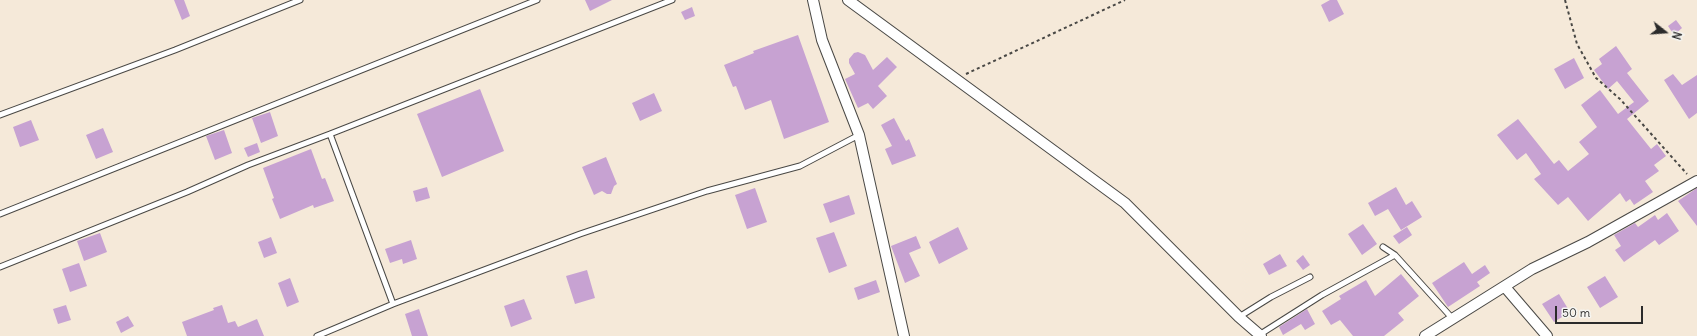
<!DOCTYPE html>
<html>
<head>
<meta charset="utf-8">
<style>
	body { margin:0 }
	#map { position:relative; width:1697px; height:336px; overflow:hidden; background:#f5e9d9; font-family:Delius,sans-serif }
	canvas { display:block }
	.north { position:absolute; left:1645px; top:12px; width:40px; height:40px; -webkit-text-stroke:3px #f6f6f2; paint-order:stroke; rotate:107deg; font-size:11px; font-weight:700; line-height:16px; text-align:center; color:#2b2b2b }
	.north::after { content:''; display:block; margin:auto; width:14px; height:18px; background:#2b2b2b; clip-path:polygon(50% 0,100% 100%,50% 72%,0 100%) }
	.scale { position:absolute; left:1555px; top:306px; width:88px; height:18px; box-sizing:border-box; border:2px solid #2b2b2b; border-top:0; padding-left:5px; font-size:12px; line-height:14px; white-space:nowrap; color:#2b2b2b; -webkit-text-stroke:3px #f6f6f2; paint-order:stroke }
</style>
</head>
<body>
<div id="map">
<canvas width="1697" height="336"></canvas>
<div class="north">N</div>
<div class="scale">50 m</div>
</div>
<script>
const ctx = document.querySelector('canvas').getContext('2d');
ctx.lineJoin = 'round';
function fill(path, color) {
  ctx.fillStyle = color;
  ctx.fill(path, 'evenodd');
}
function shape(rows) {
  const path = new Path2D();
  for (const r of rows) {
    path.moveTo(r[0], r[1]);
    for (let i = 2; i < r.length; i += 2) path.lineTo(r[i], r[i + 1]);
  }
  return path;
}
function stroke(path, color, width, dash) {
  ctx.strokeStyle = color;
  ctx.lineWidth = width;
  ctx.lineCap = dash ? 'butt' : 'round';
  ctx.setLineDash(dash || []);
  ctx.stroke(path);
}
const building = shape([
	[174,0,184,0,190,16,182,20],
	[585,0,612,0,590,11],
	[1330,0,1337,0,1344,14,1329,22,1321,5],
	[692,7,695,16,685,20,681,12],
	[1676,20,1682,28,1674,35,1668,26],
	[798,35,829,122,784,139,771,100,745,110,736,86,733,87,724,65,754,53,753,51],
	[1616,46,1632,69,1627,73,1649,101,1627,119,1651,149,1657,144,1666,156,1654,165,1659,171,1645,181,1653,192,1634,205,1630,199,1626,202,1620,193,1588,221,1568,197,1558,205,1534,179,1541,174,1526,153,1517,160,1497,135,1518,119,1554,164,1559,160,1568,171,1589,154,1579,142,1597,127,1581,105,1600,90,1618,114,1634,102,1617,81,1608,89,1594,70,1602,64,1599,59],
	[858,52,865,55,873,70,887,57,897,67,878,86,887,96,873,109,868,103,858,108,845,79,855,74,849,63,849,59,854,53],
	[1574,58,1584,78,1565,89,1554,69],
	[1673,74,1682,85,1697,75,1697,113,1689,119,1664,80],
	[480,89,504,151,442,177,417,114],
	[654,93,662,111,640,121,632,103],
	[270,112,278,136,261,143,252,118],
	[894,118,906,141,909,139,916,156,892,165,885,149,892,146,881,125],
	[31,120,39,140,20,147,13,127],
	[103,128,113,152,96,159,86,135],
	[224,130,232,153,215,160,206,136],
	[257,143,260,152,248,157,244,148],
	[311,149,322,179,325,178,334,201,314,208,313,205,280,219,272,199,274,198,263,168],
	[606,157,617,184,614,186,611,194,607,194,602,191,594,195,582,167],
	[427,187,430,198,416,202,413,191],
	[1396,187,1406,205,1412,201,1422,217,1401,230,1388,209,1375,216,1368,203],
	[755,188,767,222,747,229,735,195],
	[1697,188,1697,226,1678,201],
	[849,195,855,214,830,223,823,204],
	[1667,213,1679,231,1659,245,1655,240,1624,262,1615,250,1621,246,1614,235,1635,223,1638,227,1655,215,1658,220],
	[1363,224,1377,244,1362,255,1348,234],
	[958,227,968,249,939,264,929,242],
	[1407,227,1412,235,1399,244,1393,236],
	[834,232,847,266,829,273,816,238],
	[100,233,107,252,84,261,77,241],
	[916,236,921,248,909,253,920,276,905,283,891,246],
	[271,237,277,253,264,258,258,242],
	[411,240,417,259,403,264,402,259,390,263,385,249],
	[1280,254,1287,266,1269,275,1263,264],
	[1303,255,1310,265,1303,270,1296,261],
	[1464,262,1472,274,1485,265,1490,273,1477,282,1480,286,1448,307,1432,283],
	[79,263,87,286,70,292,62,269],
	[587,270,595,298,575,304,566,276],
	[1401,274,1419,296,1398,313,1404,320,1384,336,1353,336,1340,320,1331,325,1322,311,1341,299,1339,296,1366,280,1375,296],
	[1605,276,1618,297,1600,308,1587,287],
	[290,278,299,302,287,307,278,283],
	[876,280,880,292,858,300,854,288],
	[1559,294,1570,312,1554,322,1542,304],
	[524,299,532,319,511,327,504,306],
	[66,305,71,320,58,324,53,309],
	[222,305,228,323,235,321,238,327,257,319,264,336,187,336,182,322,214,310,213,308],
	[419,309,428,336,412,336,405,314],
	[1307,309,1315,324,1305,330,1301,324,1283,335,1279,327],
	[128,316,134,326,121,333,116,322]
]);
const path = shape([
	[1565,0,1577,44,1596,78,1620,99,1687,174],
	[966,74,1125,0]
]);
const lane = shape([
	[0,115,175,50,300,0],
	[0,214,537,0],
	[1383,247,1395,255,1452,318],
	[0,267,187,192,248,165,330,134],
	[393,304,330,134,672,0],
	[1239,317,1271,297,1310,277],
	[1259,335,1322,295,1395,255],
	[317,336,393,304,580,234,707,191,800,166,859,135]
]);
const street = shape([
	[813,0,822,40,859,135,904,336],
	[848,0,1125,203,1239,317,1261,336],
	[1505,287,1547,336],
	[1425,336,1532,269,1588,242,1697,181]
]);
fill(building, '#c7a2d2');
stroke(lane, '#494845', 7);
stroke(street, '#494845', 12);
stroke(path, '#494845', 2, [3, 3]);
stroke(lane, '#fff', 5);
stroke(street, '#fff', 10);
</script>
</body>
</html>
